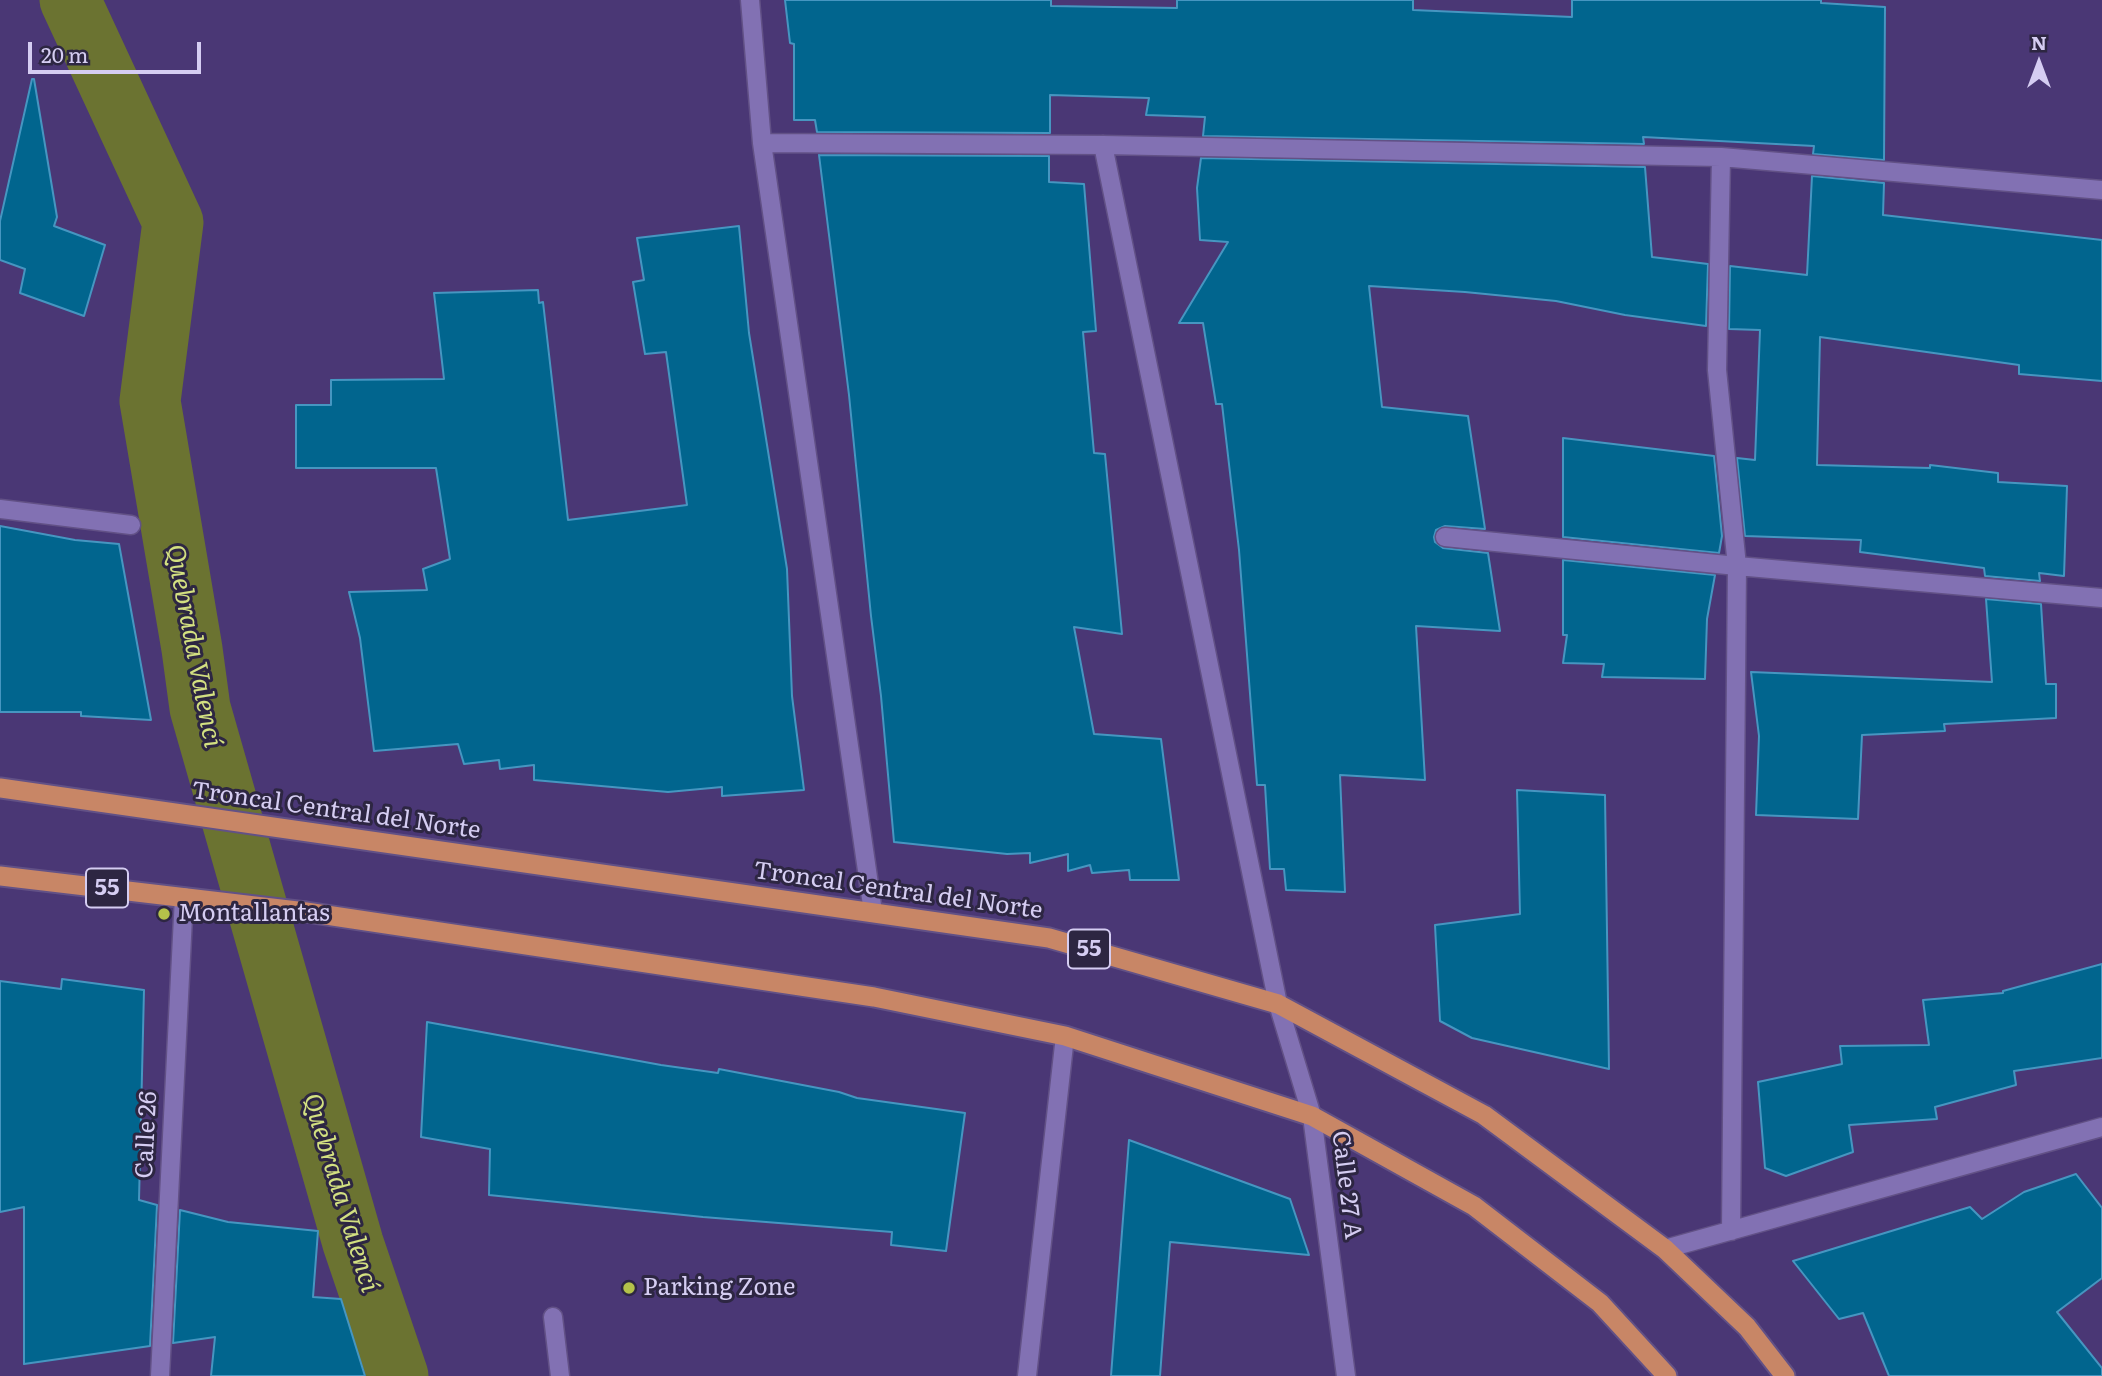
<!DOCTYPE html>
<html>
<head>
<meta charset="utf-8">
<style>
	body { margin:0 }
	#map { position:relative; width:2102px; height:1376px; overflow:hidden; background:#4a3775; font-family:Literata,serif }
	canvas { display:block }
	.north { position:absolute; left:2004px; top:28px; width:70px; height:70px; -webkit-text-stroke:5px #2d2642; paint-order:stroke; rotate:0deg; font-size:19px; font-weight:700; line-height:28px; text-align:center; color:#d5cdf2 }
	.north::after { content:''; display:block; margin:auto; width:24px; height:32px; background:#d5cdf2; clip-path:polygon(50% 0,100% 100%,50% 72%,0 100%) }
	.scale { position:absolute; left:28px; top:42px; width:173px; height:32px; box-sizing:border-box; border:4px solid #d5cdf2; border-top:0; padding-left:9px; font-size:21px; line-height:24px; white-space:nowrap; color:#d5cdf2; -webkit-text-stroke:5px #2d2642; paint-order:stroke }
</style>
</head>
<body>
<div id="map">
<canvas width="2102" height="1376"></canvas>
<div class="north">N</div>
<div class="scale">20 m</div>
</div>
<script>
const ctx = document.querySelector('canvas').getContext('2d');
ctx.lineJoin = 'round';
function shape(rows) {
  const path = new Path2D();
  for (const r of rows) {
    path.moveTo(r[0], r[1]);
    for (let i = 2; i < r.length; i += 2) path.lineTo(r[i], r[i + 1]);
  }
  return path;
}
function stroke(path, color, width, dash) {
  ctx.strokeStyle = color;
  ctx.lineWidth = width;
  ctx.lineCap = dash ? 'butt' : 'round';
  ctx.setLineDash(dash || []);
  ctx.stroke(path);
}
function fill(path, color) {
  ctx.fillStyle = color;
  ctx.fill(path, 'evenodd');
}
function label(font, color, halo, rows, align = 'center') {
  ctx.font = font + ' Literata,serif';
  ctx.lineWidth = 6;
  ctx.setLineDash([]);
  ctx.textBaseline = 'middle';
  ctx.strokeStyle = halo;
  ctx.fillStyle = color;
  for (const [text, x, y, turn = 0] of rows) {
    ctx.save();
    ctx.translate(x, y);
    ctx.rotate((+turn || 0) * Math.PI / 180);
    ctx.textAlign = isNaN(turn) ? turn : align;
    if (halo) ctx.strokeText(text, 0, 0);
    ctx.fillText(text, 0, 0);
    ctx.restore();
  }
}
const canal = shape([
	[70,0,173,222,150,401,192,649,200,708,353,1243,398,1376]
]);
const building = shape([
	[785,0,1051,0,1051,6,1177,8,1177,0,1413,0,1413,10,1572,17,1572,0,1821,0,1821,3,1885,7,1884,160,1813,154,1814,146,1643,137,1644,144,1203,136,1205,117,1146,115,1149,98,1050,95,1050,133,817,132,815,120,794,120,794,44,790,43,785,0],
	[32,79,34,79,57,217,54,226,105,245,84,316,20,293,25,269,0,260,0,221,32,79],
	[819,155,1049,156,1049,182,1084,184,1096,331,1083,332,1094,453,1105,454,1122,634,1074,627,1094,734,1161,739,1179,880,1130,880,1129,870,1092,873,1090,865,1068,871,1068,854,1030,863,1030,853,1007,854,894,842,881,696,871,616,849,395,819,155],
	[1201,158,1645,167,1652,257,1708,264,1706,326,1625,315,1556,301,1465,292,1369,286,1382,407,1468,416,1485,529,1445,526,1436,530,1434,537,1435,542,1443,548,1488,553,1500,631,1416,626,1425,780,1340,775,1345,892,1286,890,1284,869,1270,869,1265,785,1257,785,1239,550,1222,404,1216,404,1203,323,1179,323,1228,242,1200,240,1197,188,1201,158],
	[1812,176,1884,183,1883,215,2102,240,2102,381,2019,374,2019,365,1820,337,1817,465,1930,468,1930,465,1998,473,1998,482,2067,486,2064,576,2039,573,2040,581,1985,576,1984,568,1860,552,1861,540,1745,536,1737,458,1755,460,1760,330,1729,329,1730,266,1807,275,1812,176],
	[739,226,749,333,787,569,792,696,804,790,722,796,722,787,668,792,534,780,534,765,500,769,499,760,464,764,458,744,374,751,360,638,349,592,427,590,423,569,450,559,436,468,296,468,296,405,331,405,331,380,444,379,434,293,538,290,539,303,543,302,568,520,687,505,666,352,645,354,633,282,644,280,637,238,739,226],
	[1563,438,1714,456,1722,536,1719,553,1563,537,1563,438],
	[0,526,75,540,119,544,151,720,81,716,81,712,0,712,0,526],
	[1563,560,1715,575,1707,619,1705,679,1602,677,1604,664,1563,663,1567,635,1563,635,1563,560],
	[1986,599,2041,604,2046,684,2056,684,2056,718,1944,724,1945,731,1862,735,1858,819,1756,815,1759,736,1751,672,1992,682,1986,599],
	[1517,790,1605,795,1609,1069,1472,1038,1440,1021,1435,925,1520,914,1517,790],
	[2102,964,2102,1058,2014,1071,2016,1085,1935,1107,1937,1119,1849,1125,1853,1152,1786,1176,1765,1168,1758,1082,1842,1064,1840,1046,1929,1045,1923,1000,2003,993,2003,991,2102,964],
	[62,979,144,990,139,1200,157,1205,150,1346,24,1364,24,1207,0,1212,0,981,61,989,62,979],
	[427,1022,661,1065,718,1073,719,1069,839,1092,857,1098,965,1113,946,1251,891,1245,892,1232,703,1217,489,1195,490,1149,421,1137,427,1022],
	[1129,1140,1290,1199,1309,1255,1170,1242,1160,1376,1111,1376,1129,1140],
	[2076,1174,2102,1208,2102,1278,2057,1312,2102,1368,2102,1376,1889,1376,1863,1313,1839,1319,1793,1261,1970,1207,1982,1219,2024,1192,2076,1174],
	[180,1210,228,1222,318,1231,313,1297,341,1299,365,1376,211,1376,215,1337,173,1343,180,1210]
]);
const service = shape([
	[553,1317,560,1376]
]);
const minor = shape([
	[750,0,762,143,873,912],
	[762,143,1103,145,1721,157,2102,190],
	[1103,145,1278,1004,1312,1116,1346,1376],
	[1721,157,1717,370,1737,566,1731,1231],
	[0,509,131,525],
	[1445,537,1737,566,2102,598],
	[1665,1249,2102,1127],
	[160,1376,184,897],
	[1027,1376,1065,1036]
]);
const trunk = shape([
	[0,788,1049,938,1278,1004,1484,1115,1665,1249,1747,1327,1785,1376],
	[0,876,306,912,874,997,1065,1036,1312,1116,1474,1206,1600,1303,1667,1376]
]);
const markers = [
	[164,914,7,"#b4c24a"],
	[629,1288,7,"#b4c24a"]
];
const shields = [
	[107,888,42],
	[1089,949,42]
];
const shieldNames = [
	["55",107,888],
	["55",1089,949]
];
const streetNames = [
	["Troncal Central del Norte",336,811,8],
	["Troncal Central del Norte",898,891,8],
	["Calle 26",147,1135,-87],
	["Calle 27 A",1346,1185,83]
];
const poiNames = [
	["Montallantas",178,914],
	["Parking Zone",643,1288]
];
const waterNames = [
	["Quebrada Valencí",193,646,79],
	["Quebrada Valencí",340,1193,73]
];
stroke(canal, '#6b7331', 61);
fill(building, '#01658e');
stroke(building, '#4696c1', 2);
stroke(service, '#625186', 21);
stroke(minor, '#625186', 21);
stroke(trunk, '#625186', 23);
stroke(service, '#8271b3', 18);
stroke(minor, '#8271b3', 18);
stroke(trunk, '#c88666', 19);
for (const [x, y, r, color] of markers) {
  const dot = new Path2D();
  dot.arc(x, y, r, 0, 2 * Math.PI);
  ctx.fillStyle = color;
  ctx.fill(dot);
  stroke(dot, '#2d2642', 2.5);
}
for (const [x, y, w] of shields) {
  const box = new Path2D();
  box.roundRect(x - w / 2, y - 19.5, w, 39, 5);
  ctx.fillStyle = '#2d2642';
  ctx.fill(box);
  stroke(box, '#d5cdf2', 2);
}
label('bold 23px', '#d5cdf2', null, shieldNames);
label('24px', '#d5cdf2', '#2d2642', streetNames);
label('24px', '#d5cdf2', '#2d2642', poiNames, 'left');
label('italic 26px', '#d3e081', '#2d2642', waterNames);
</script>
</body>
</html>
